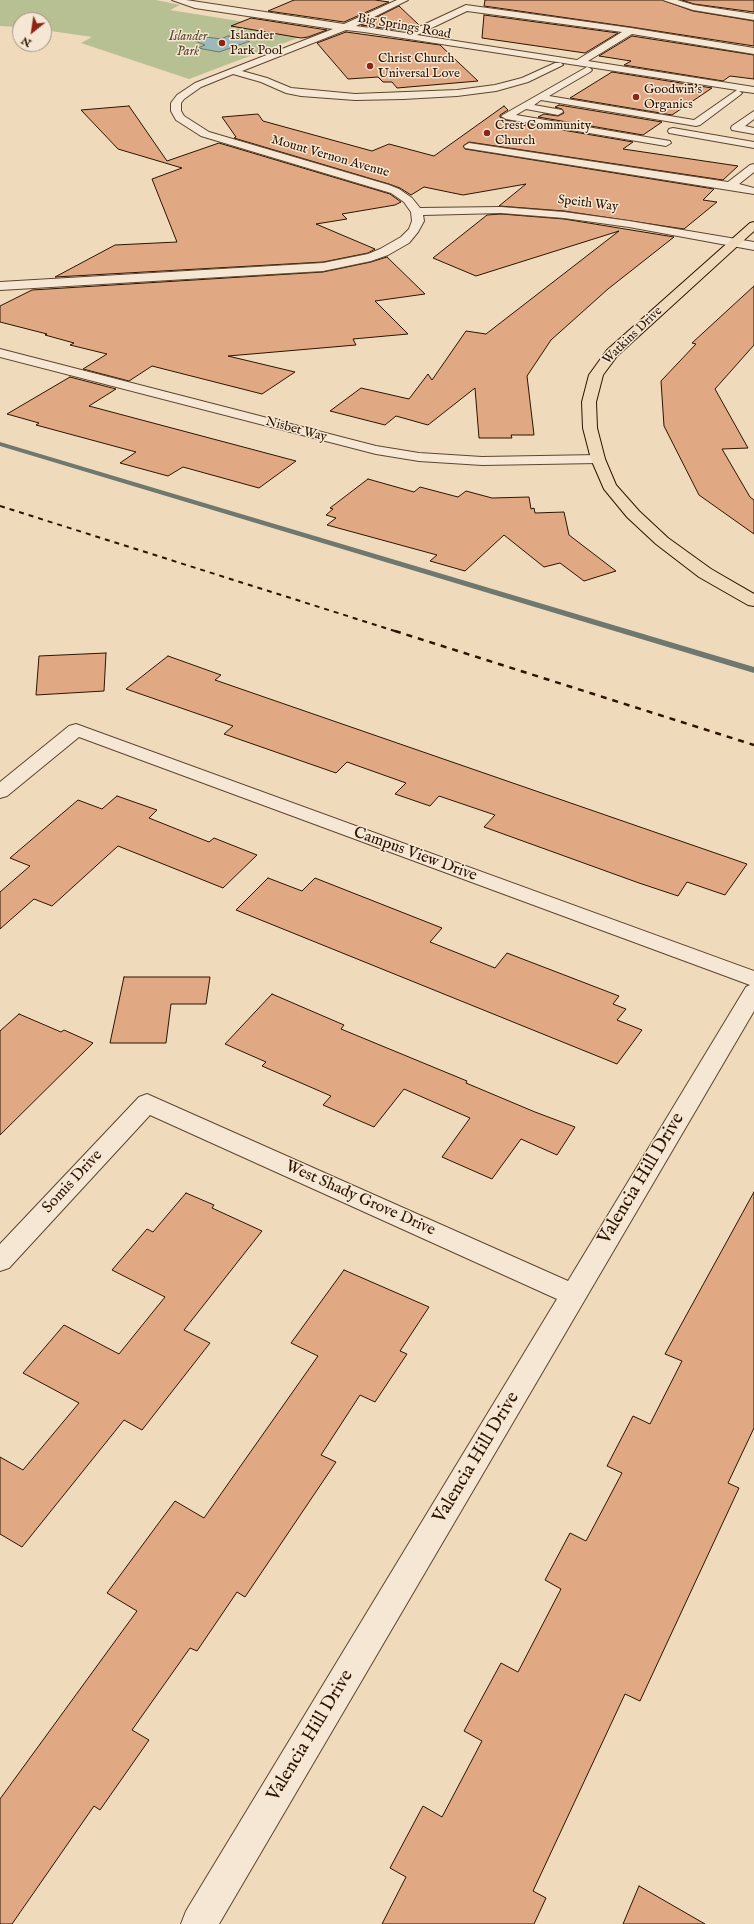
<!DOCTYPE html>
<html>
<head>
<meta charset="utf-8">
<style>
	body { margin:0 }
	#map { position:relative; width:754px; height:1924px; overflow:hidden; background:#f0dabc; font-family:"IM FELL English",serif }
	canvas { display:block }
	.north { position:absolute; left:12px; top:12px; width:40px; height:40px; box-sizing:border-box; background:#f5e7d3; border:1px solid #a5937f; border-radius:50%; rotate:210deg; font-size:11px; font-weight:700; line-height:16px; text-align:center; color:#2c1400 }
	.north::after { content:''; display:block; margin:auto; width:14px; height:18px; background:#8f2418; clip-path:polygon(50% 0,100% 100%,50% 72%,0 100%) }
</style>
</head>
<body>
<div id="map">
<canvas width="754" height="1924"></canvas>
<div class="north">N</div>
</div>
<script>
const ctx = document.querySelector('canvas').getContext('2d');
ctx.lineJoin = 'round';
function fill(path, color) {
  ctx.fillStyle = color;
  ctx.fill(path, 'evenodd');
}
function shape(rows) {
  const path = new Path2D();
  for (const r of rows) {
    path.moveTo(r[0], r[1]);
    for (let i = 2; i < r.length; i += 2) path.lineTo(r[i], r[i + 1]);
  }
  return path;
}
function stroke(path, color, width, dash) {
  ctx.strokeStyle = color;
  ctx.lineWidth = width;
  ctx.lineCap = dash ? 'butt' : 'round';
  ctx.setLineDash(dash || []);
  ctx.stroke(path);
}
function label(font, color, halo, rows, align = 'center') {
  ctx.font = font + ' "IM FELL English",serif';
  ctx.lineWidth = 3;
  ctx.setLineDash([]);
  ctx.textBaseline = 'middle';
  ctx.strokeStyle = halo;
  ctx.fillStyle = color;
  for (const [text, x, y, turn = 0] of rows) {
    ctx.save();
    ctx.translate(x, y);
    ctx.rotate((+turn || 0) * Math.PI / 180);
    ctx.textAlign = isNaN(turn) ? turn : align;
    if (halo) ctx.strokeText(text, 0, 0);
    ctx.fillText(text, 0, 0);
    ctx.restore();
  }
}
const green = shape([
	[0,0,156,0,180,5,170,10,307,32,308,34,189,79,81,43,92,37,44,30,44,20,20,20,20,27,0,26]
]);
const water = shape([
	[228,36,250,41,219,52,198,48,205,45,195,41,206,37,221,39,228,36]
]);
const stream = shape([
	[0,442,754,667,754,673,0,446,0,442]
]);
const building = shape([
	[294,0,375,0,389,2,344,22,268,11,294,0],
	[485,0,662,0,693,11,754,21,754,46,631,27,484,6,485,0],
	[682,0,754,0,754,12,694,4,682,0],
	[399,6,419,25,406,31,361,25,399,6],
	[484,15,618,33,585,53,482,38,484,15],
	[251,18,327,30,308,37,301,38,231,26,251,18],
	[346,32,440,45,478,81,397,88,392,82,383,82,378,77,348,79,317,43,346,32],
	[632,36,754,55,754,79,730,76,723,81,624,65,631,61,599,56,632,36],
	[612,72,712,88,672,115,570,98,612,72],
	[559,105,662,122,643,135,538,117,544,114,558,116,564,113,562,109,555,107,559,105],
	[129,106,167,161,219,143,390,194,401,202,395,205,342,214,347,219,316,224,375,249,368,253,323,262,55,277,115,245,177,242,152,179,182,168,118,149,81,110,129,106],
	[504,106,508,110,500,115,500,117,506,120,522,123,524,126,527,124,633,142,623,149,738,166,723,180,469,142,463,146,465,149,714,189,703,200,717,202,684,229,564,211,499,206,526,184,463,195,424,187,411,195,400,188,389,184,234,138,236,137,222,117,258,114,263,121,372,151,389,144,434,156,504,106],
	[501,214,564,219,674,237,608,289,551,340,527,376,534,435,511,435,512,438,479,438,475,388,428,425,396,416,385,425,330,411,361,388,409,399,428,374,432,380,466,331,486,334,619,231,476,276,433,258,487,215,501,214],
	[387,257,425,294,375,301,408,334,353,339,356,345,228,356,295,372,262,394,152,366,129,381,83,369,107,354,70,345,74,343,45,335,47,334,0,322,0,306,32,290,323,272,371,262,387,257],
	[754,286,754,345,715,389,748,448,722,449,750,497,754,500,754,534,699,495,664,426,661,381,696,344,692,343,754,286],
	[70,377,116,389,89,406,296,461,259,488,183,467,168,476,120,463,136,452,36,425,39,423,7,414,70,377],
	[368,479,414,492,420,487,458,497,466,491,492,498,529,497,531,509,534,508,535,513,564,512,569,535,616,571,584,581,560,563,544,567,504,535,465,571,430,561,437,555,327,525,336,518,326,515,333,509,330,508,368,479],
	[106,653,104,691,36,695,39,656,106,653],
	[168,656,221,675,215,680,747,864,725,895,687,882,678,896,639,883,484,827,495,815,439,796,430,806,395,794,406,783,347,762,336,773,224,734,233,726,126,689,168,656],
	[117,796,157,810,149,818,209,842,214,838,257,855,223,888,118,846,52,906,34,899,0,929,0,892,30,866,10,858,78,800,102,809,117,796],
	[268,878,302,891,315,878,442,928,430,942,495,968,507,953,619,996,613,1004,626,1009,617,1020,642,1030,617,1064,236,910,268,878],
	[124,977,210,977,206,1004,171,1004,166,1043,110,1043,124,977],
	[272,994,344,1025,341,1029,467,1081,466,1083,535,1112,575,1127,557,1155,521,1139,492,1179,442,1157,470,1118,404,1089,374,1127,323,1105,331,1096,262,1066,266,1062,225,1044,272,994],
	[19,1014,61,1032,64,1030,93,1043,0,1135,0,1031,19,1014],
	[754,1192,754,1428,728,1483,739,1488,640,1701,625,1694,533,1891,546,1898,534,1924,382,1924,406,1877,390,1868,423,1806,442,1817,482,1741,464,1731,501,1663,518,1672,561,1589,545,1580,570,1533,586,1541,622,1473,607,1466,633,1416,650,1424,682,1361,665,1354,754,1192],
	[186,1193,214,1205,212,1208,262,1231,184,1330,210,1343,142,1430,124,1420,22,1547,0,1534,0,1457,23,1470,79,1403,23,1373,64,1325,119,1354,165,1297,112,1270,147,1229,153,1232,186,1193],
	[344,1270,429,1307,400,1351,407,1354,375,1402,360,1395,321,1455,336,1462,245,1597,237,1592,197,1651,190,1648,132,1730,149,1740,100,1810,94,1806,12,1924,0,1924,0,1799,137,1611,107,1593,175,1501,204,1518,318,1356,291,1343,344,1270],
	[639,1886,705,1924,623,1924,639,1886]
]);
const minor = shape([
	[172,0,186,0,344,24,397,0,408,0,356,26,406,33,466,5,631,28,754,48,754,54,632,34,588,61,754,87,754,93,739,91,742,93,740,95,700,125,696,126,541,100,534,105,562,110,563,112,558,115,526,109,516,115,670,141,671,143,666,146,506,119,501,116,587,67,590,68,592,70,590,72,549,96,694,120,737,90,364,32,346,30,242,71,267,78,291,88,355,94,457,90,495,85,522,78,555,63,561,63,563,65,528,82,496,91,457,96,403,99,355,100,301,96,286,93,261,82,233,74,201,87,184,99,181,103,181,111,184,116,209,132,389,185,399,189,412,198,420,208,501,207,564,212,629,221,754,242,754,250,629,227,564,218,501,213,423,215,424,221,418,232,409,243,388,255,371,261,323,271,0,290,0,282,323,263,368,254,380,249,401,237,409,229,412,221,411,212,404,202,391,193,201,136,176,120,171,111,171,103,177,95,195,83,333,29,195,8,172,0],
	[467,11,622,32,577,60,417,35,467,11],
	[663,0,677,0,694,5,754,14,754,20,693,10,663,0],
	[754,111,754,119,745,126,754,128,754,134,732,130,731,128,732,126,754,111],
	[673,128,754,142,754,148,669,133,668,131,669,129,673,128],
	[469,143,728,182,750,165,754,164,754,172,739,184,754,188,754,194,465,148,464,146,469,143],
	[0,349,376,446,419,453,482,457,598,455,603,456,605,459,603,462,598,463,482,465,419,461,376,454,0,357,0,349],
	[76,724,754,971,754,1011,219,1924,181,1924,186,1911,557,1299,150,1115,9,1268,0,1271,0,1244,139,1097,147,1094,568,1281,746,987,750,985,79,737,7,796,0,798,0,782,69,726,76,724]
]);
const major = shape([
	[754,222,754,231,617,356,603,375,596,402,597,428,605,459,616,485,639,511,668,538,711,569,754,594,754,606,748,605,699,577,656,544,627,517,604,489,591,459,583,428,582,402,589,375,607,350,750,223,754,222]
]);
const railFar1 = shape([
	[0,506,398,632]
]);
const rail = shape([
	[395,631,754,745]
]);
const markers = [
	[222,43,4,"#8f2418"],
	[370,66,4,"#8f2418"],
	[636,97,4,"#8f2418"],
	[487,133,4,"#8f2418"]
];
const farStreetnames = [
	["Big Springs Road",404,27,10],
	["Mount Vernon Avenue",330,157,16],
	["Speith Way",588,204,7],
	["Watkins Drive",633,336,-44],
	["Nisbet Way",296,430,15]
];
const farPoinames = [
	["Islander",230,36],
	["Park Pool",230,51],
	["Christ Church",378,59],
	["Universal Love",378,74],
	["Goodwin's",644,90],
	["Organics",644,105],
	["Crest Community",495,126],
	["Church",495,141]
];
const farParknames = [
	["Islander",188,37],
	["Park",188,52]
];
const streetNames = [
	["Campus View Drive",415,855,20],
	["Somis Drive",73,1182,-47],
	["West Shady Grove Drive",360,1199,24]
];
const nearStreetnames = [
	["Valencia Hill Drive",642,1179,-59],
	["Valencia Hill Drive",477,1458,-59],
	["Valencia Hill Drive",311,1736,-59]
];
fill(green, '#b7c092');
fill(water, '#9bbab7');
stroke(water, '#6f786e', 1);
fill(stream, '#6f786e');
fill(building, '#e0a983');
stroke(building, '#2c1400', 1);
stroke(minor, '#5d462f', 2);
stroke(major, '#2c1400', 2);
fill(minor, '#f5e7d3');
fill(major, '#f0dabc');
stroke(railFar1, '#2c1400', 2, [5, 5]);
stroke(rail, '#2c1400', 2.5, [6, 6]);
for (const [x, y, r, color] of markers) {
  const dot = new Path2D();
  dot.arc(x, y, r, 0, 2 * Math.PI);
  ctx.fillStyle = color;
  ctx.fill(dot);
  stroke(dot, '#f5e7d3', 1.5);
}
label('13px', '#2c1400', '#f5e7d3', farStreetnames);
label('13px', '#2c1400', '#f5e7d3', farPoinames, 'left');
label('italic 13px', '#56482c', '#f5e7d3', farParknames);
label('16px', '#2c1400', '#f5e7d3', streetNames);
label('19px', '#2c1400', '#f5e7d3', nearStreetnames);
</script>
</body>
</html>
